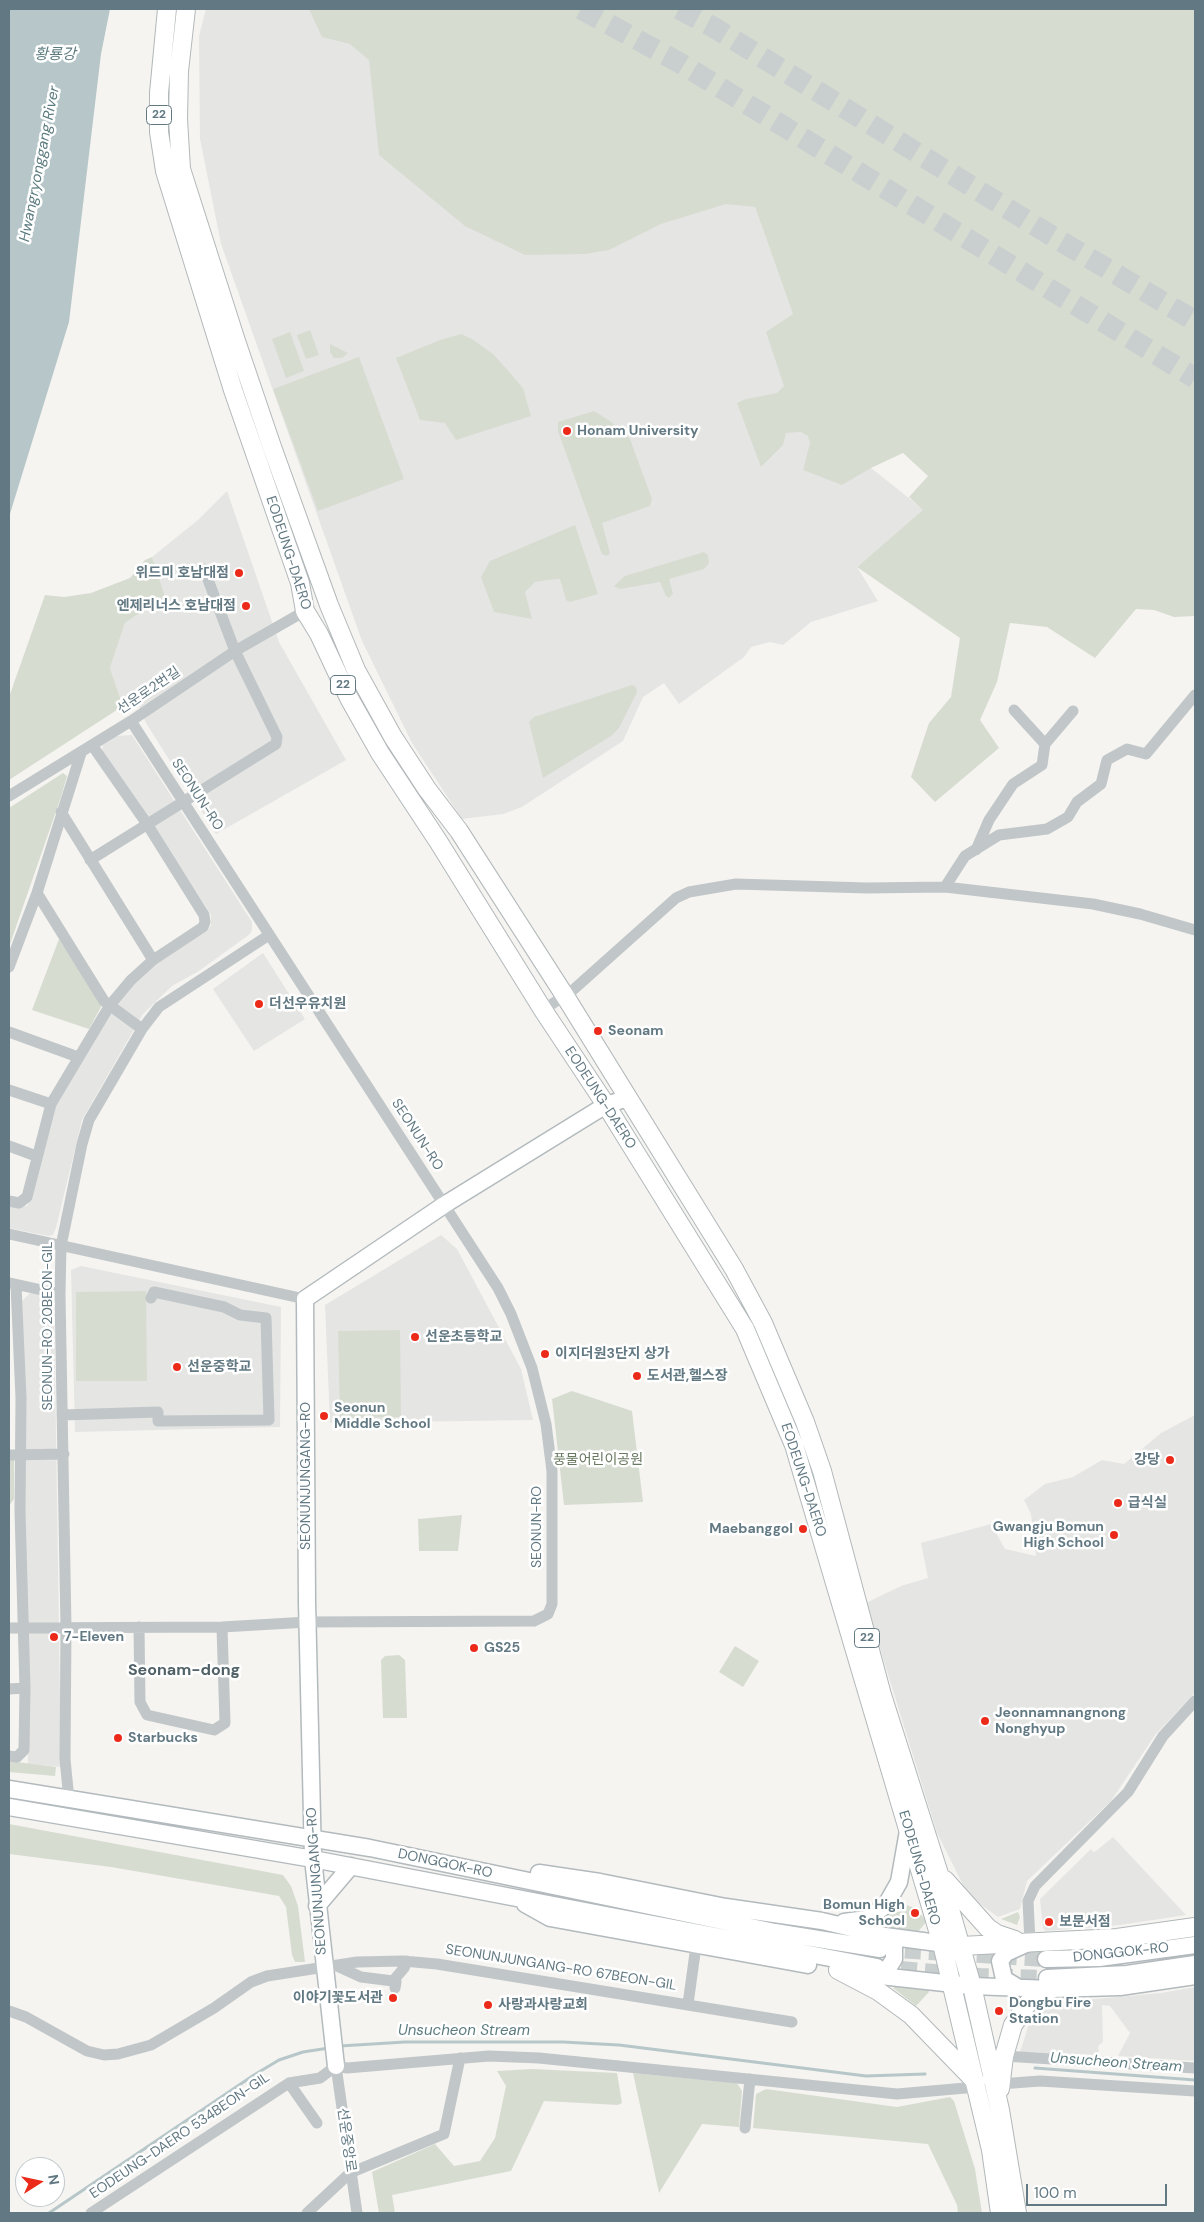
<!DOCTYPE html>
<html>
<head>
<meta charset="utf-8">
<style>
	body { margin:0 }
	#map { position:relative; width:1204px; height:2222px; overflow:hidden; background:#f5f4f0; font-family:"DM Sans",sans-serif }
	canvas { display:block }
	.frame { position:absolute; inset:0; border:10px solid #627983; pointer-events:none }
	.north { position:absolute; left:15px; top:2157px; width:50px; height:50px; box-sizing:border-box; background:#fff; border:1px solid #c0c9cd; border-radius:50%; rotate:80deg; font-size:14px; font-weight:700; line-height:20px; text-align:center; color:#627983 }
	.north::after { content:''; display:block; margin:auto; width:18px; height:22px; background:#eb2a1a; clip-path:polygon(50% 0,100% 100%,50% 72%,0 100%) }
	.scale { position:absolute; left:1026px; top:2184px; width:141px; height:22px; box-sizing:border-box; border:2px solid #627983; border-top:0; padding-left:6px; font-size:15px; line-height:18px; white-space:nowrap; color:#627983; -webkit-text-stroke:4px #fff; paint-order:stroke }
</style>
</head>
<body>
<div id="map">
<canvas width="1204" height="2222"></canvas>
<div class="frame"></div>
<div class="north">N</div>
<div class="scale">100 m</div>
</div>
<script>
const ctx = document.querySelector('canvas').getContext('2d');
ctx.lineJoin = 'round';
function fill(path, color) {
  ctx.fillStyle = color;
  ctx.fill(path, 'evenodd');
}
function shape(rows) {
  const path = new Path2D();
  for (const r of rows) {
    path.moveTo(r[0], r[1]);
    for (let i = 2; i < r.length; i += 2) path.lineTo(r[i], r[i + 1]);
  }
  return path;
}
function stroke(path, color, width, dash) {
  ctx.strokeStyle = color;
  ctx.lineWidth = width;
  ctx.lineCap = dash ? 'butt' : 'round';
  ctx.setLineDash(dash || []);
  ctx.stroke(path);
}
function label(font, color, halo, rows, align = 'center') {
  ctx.font = font + ' "DM Sans","Noto Sans KR",sans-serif';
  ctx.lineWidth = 5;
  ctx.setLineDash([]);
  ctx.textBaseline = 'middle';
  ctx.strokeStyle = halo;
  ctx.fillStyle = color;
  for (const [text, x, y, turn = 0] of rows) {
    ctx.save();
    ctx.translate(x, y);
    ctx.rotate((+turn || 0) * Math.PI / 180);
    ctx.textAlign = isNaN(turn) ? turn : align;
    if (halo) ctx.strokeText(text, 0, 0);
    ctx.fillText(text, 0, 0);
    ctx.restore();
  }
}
const built = shape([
	[206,9,366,9,755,207,822,393,871,468,924,510,857,567,878,601,811,622,783,645,770,642,751,647,744,657,679,704,664,683,643,697,623,741,522,807,503,814,462,819,412,743,362,641,221,244,200,139,199,36],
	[227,491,279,642,346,760,216,834,146,723,137,702,125,709,123,706,110,668,125,623,165,596,152,557,198,520],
	[132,735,252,922,252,930,250,934,199,971,172,986,143,1014,82,1120,56,1228,53,1235,48,1236,9,1228,9,1204,27,1206,30,1201,53,1109,103,1022,136,979,161,960,207,931,211,925,211,915,203,902,102,751,103,745,117,736],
	[263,953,305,1019,254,1051,213,989],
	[441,1235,457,1249,521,1369,533,1420,330,1423,325,1305],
	[81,1266,281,1307,280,1427,75,1432,71,1270],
	[48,1292,54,1300,61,1767,28,1764,22,1301,30,1293],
	[1195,1415,1195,1693,1155,1735,1111,1801,1027,1881,1020,1909,998,1917,968,1895,937,1833,866,1603,901,1586,928,1578,921,1543,991,1524,1005,1549,1036,1556,1031,1514,1024,1500,1045,1484,1073,1477,1102,1460,1124,1464,1161,1433],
	[1113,1837,1186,1915,1120,1925,1046,1931,1043,1928,1040,1899,1091,1849,1093,1852,1096,1851],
	[1195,1987,1195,2061,1118,2056,1130,2033,1110,2006,1102,2005,1103,2042,1098,2046,1099,2055,1020,2052,1031,2018,1051,2003,1161,1993]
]);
const green = shape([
	[309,9,1195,9,1195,616,1174,617,1154,610,1136,609,1095,658,1047,627,1010,623,997,682,980,720,999,748,935,802,911,777,929,723,951,697,960,638,857,567,923,510,909,497,928,476,903,453,871,468,842,485,803,470,810,443,808,436,801,432,786,433,783,445,761,467,737,403,746,399,777,393,784,386,766,332,793,314,755,207,726,204,661,224,609,250,585,254,525,255,465,226,379,155,369,60,350,44,322,37],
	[310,330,319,355,306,359,297,335],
	[290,332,304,371,286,378,272,339],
	[461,334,472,339,493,354,503,365,523,388,531,416,456,440,445,423,420,420,396,358,440,340],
	[330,344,348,353,342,358,334,358,330,352],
	[359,357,404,479,318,511,273,389],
	[594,411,610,421,630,439,652,499,650,506,602,523,610,553,607,556,602,554,558,431,558,422],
	[575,525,598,594,570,602,566,600,560,579,548,580,535,582,525,592,532,619,494,612,481,577,490,561],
	[704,552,708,555,709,563,704,569,669,579,673,594,669,598,666,596,660,582,620,589,614,586,625,576],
	[152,557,165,596,125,623,110,668,123,706,9,780,9,697,45,595,64,597,91,593,130,578,145,560],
	[632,685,636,687,637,692,619,728,611,736,543,778,529,722,534,717],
	[63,773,67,776,61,797,9,947,9,808],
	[59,939,102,1005,89,1029,32,1010],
	[146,1291,147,1381,76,1381,76,1292],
	[400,1330,401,1417,340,1418,338,1331],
	[572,1391,632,1411,643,1502,564,1505,552,1399],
	[9,1459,14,1459,14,1499,9,1506],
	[462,1515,458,1551,419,1551,418,1519],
	[735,1646,759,1661,743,1687,719,1672],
	[399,1655,405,1660,407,1718,383,1718,381,1660,385,1656],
	[9,1761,56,1767,55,1776,9,1772],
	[9,1824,283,1875,291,1886,298,1906,305,1962,295,1962,292,1955,286,1907,279,1896,111,1867,9,1854],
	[903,1904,915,1908,927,1921,917,1933,864,1929],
	[1018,1912,1020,1917,1017,1925,1001,1919],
	[905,1982,927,1984,929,1992,916,2006,893,1988],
	[532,2069,617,2073,622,2103,618,2105,544,2101,511,2171,392,2195,395,2213,379,2213,372,2172,435,2144,454,2166,480,2161,495,2138,506,2086,497,2071],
	[633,2073,737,2083,742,2091,739,2127,702,2124,659,2193],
	[766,2089,897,2107,950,2097,954,2101,975,2169,982,2213,958,2213,957,2205,928,2144,753,2128,756,2094]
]);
const water = shape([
	[9,9,110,9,101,54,69,322,9,517]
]);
const stream = shape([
	[340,2046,405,2042,563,2042,619,2045,866,2076,925,2074],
	[1035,2068,1195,2080],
	[49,2213,254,2075,279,2060,303,2052,329,2048]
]);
const secondaryTunnel = shape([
	[881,1949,1046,1959],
	[877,1967,980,1976,1047,1978]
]);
const highwayTunnel = shape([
	[581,9,680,63,1195,378],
	[679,9,713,27,1052,236,1195,321]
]);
const street = shape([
	[1014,710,1045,744],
	[9,796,131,721,235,651,305,611],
	[61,812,153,960],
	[976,850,989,820,1013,784,1042,765,1045,744,1073,711],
	[90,860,276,744,277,737,235,651,204,569],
	[945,887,965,856,999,835,1047,829,1068,817,1077,802,1101,784,1107,760,1127,749,1146,754,1195,695],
	[37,893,104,1001,142,1029],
	[9,967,37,893,81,753],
	[543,1010,573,990,676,898,689,892,736,884,867,888,945,887,1093,904,1140,914,1195,930],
	[9,1032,78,1057],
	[9,1090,51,1104],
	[9,1146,36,1156],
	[9,1201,19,1203,27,1197,51,1104,110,1005,131,980,153,960,203,927,205,922,204,915,147,824,92,745],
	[9,1234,305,1299],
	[10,1283,60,1294],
	[62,1415,158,1412,158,1421,269,1420,266,1318,240,1315,224,1307,154,1292,151,1298],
	[9,1455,64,1454],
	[139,1627,140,1702,147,1715,214,1730,225,1723,222,1627],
	[9,1628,222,1627,308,1622,534,1621,548,1614,552,1604,552,1471,546,1424,532,1368,511,1314,498,1288,131,721],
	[9,1689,25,1688],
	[9,1756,17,1757,24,1750,25,1688,20,1511,21,1398,16,1285],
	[69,1800,65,1759,66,1627,60,1294,61,1246,82,1144,89,1120,142,1029,159,1007,269,935],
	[1030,1942,1028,1901,1035,1886,1128,1792,1163,1736,1195,1701],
	[337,1966,361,1977,393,1981,396,1982,395,1988],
	[393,1981,404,1968,407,1961],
	[688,2004,696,1946],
	[9,2011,26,2017,87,2051,104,2055,118,2054,151,2045,214,2008,251,1982,267,1976,357,1962,403,1961,437,1964,792,2022],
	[1004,2056,1195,2068],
	[336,2066,347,2068,489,2056,539,2058,897,2094,977,2087],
	[336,2066,357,2213],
	[289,2083,317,2123],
	[1000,2084,1040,2081,1195,2091],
	[745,2128,750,2079],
	[91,2213,289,2083,320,2078,336,2066],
	[307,2213,350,2173,444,2134,460,2058]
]);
const secondary = shape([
	[9,1789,370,1848,775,1932,880,1949],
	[9,1807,313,1859,877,1967],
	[539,1873,600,1882,726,1907,822,1921,885,1936,953,1945],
	[525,1904,550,1918,808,1965],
	[317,1906,351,1866],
	[844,1922,867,1919,886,1905,899,1882,908,1831],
	[1046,1959,1099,1958,1195,1945],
	[862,1974,972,1986,1051,1989,1120,1987,1195,1976],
	[875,1976,887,1970,894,1959,894,1945,885,1936],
	[1047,1978,1127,1974,1195,1964],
	[1019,1988,1004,1979,1000,1961,1006,1953,1026,1944],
	[336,2066,313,1859,307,1602,305,1299,444,1205,606,1105,628,1098]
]);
const primary = shape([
	[167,9,159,93,159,132,165,171,233,390,300,583,305,611,319,634,349,698,380,753,438,841,543,1010,606,1105,745,1329,794,1445,942,1944,991,2150,1000,2213],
	[186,9,179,71,178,119,181,169,236,341,272,447,329,605,356,670,393,737,427,789,459,831,565,996,734,1269,763,1323,805,1422,822,1471,882,1695,947,1899,972,1986,1000,2110,1017,2213],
	[945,1880,988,1928,997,1934,1015,1940],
	[961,1946,1117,1938,1195,1927],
	[838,1970,878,1991,911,2015,976,2082],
	[1000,2089,1004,2056,1013,2025,1028,2003,1051,1989]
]);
const markers = [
	[567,431,5,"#eb2a1a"],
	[239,573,5,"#eb2a1a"],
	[246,606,5,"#eb2a1a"],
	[259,1004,5,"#eb2a1a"],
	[598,1031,5,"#eb2a1a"],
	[415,1337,5,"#eb2a1a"],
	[545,1354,5,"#eb2a1a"],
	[177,1367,5,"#eb2a1a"],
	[637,1376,5,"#eb2a1a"],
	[324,1416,5,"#eb2a1a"],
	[1170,1460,5,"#eb2a1a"],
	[1118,1503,5,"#eb2a1a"],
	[803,1529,5,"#eb2a1a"],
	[1114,1535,5,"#eb2a1a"],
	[54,1637,5,"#eb2a1a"],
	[474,1648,5,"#eb2a1a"],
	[985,1721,5,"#eb2a1a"],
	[118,1738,5,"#eb2a1a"],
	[915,1913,5,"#eb2a1a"],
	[1049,1922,5,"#eb2a1a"],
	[393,1998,5,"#eb2a1a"],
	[488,2005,5,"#eb2a1a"],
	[999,2011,5,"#eb2a1a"]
];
const shields = [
	[159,115,25],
	[343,685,25],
	[867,1638,25]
];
const shieldNames = [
	["22",159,115],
	["22",343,685],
	["22",867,1638]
];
const poiNames = [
	["Honam University",577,431],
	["위드미 호남대점",229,573,"right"],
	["엔제리너스 호남대점",236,606,"right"],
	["더선우유치원",269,1004],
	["Seonam",608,1031],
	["선운초등학교",425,1337],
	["이지더원3단지 상가",555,1354],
	["선운중학교",187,1367],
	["도서관,헬스장",647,1376],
	["Seonun",334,1408],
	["Middle School",334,1424],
	["강당",1160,1460,"right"],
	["급식실",1128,1503],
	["Gwangju Bomun",1104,1527,"right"],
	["High School",1104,1543,"right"],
	["Maebanggol",793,1529,"right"],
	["7-Eleven",64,1637],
	["GS25",484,1648],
	["Jeonnamnangnong",995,1713],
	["Nonghyup",995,1729],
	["Starbucks",128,1738],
	["Bomun High",905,1905,"right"],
	["School",905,1921,"right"],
	["보문서점",1059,1922],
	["이야기꽃도서관",383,1998,"right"],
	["Dongbu Fire",1009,2003],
	["Station",1009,2019],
	["사랑과사랑교회",498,2005]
];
const streetNames = [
	["EODEUNG-DAERO",288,553,72],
	["선운로2번길",149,691,-34],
	["SEONUN-RO",197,795,57],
	["EODEUNG-DAERO",600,1098,57],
	["SEONUN-RO",417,1135,57],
	["SEONUN-RO 20BEON-GIL",48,1326,-90],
	["SEONUNJUNGANG-RO",306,1476,-90],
	["EODEUNG-DAERO",803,1480,72],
	["SEONUN-RO",537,1527,-90],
	["DONGGOK-RO",445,1864,12],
	["EODEUNG-DAERO",919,1868,74],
	["SEONUNJUNGANG-RO",317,1881,-94],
	["DONGGOK-RO",1121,1953,-6],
	["SEONUNJUNGANG-RO 67BEON-GIL",561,1968,9],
	["EODEUNG-DAERO 534BEON-GIL",180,2136,-34],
	["선운중앙로",346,2140,82]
];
const parkNames = [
	["풍물어린이공원",598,1460]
];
const waterNames = [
	["황룡강",55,55],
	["Hwangryonggang River",40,164,-79],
	["Unsucheon Stream",464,2031],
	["Unsucheon Stream",1116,2063,4]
];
const quarterNames = [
	["Seonam-dong",184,1671]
];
fill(built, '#e5e5e4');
fill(green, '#d7dcd1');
fill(water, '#b7c7c9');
stroke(stream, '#b7c7c9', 3);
stroke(secondaryTunnel, '#c9cfcf', 16, [16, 8]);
stroke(highwayTunnel, '#c9cfcf', 21, [21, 11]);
stroke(secondary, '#b3babd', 19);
stroke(primary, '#b2b8ba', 20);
stroke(street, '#c1c6c8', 11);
stroke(secondary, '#fff', 16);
stroke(primary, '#fff', 18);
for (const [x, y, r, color] of markers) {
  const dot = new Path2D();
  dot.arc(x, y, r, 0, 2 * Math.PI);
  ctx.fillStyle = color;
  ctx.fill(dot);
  stroke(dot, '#fff', 2);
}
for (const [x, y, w] of shields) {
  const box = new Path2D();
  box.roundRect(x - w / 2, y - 9.5, w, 19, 4);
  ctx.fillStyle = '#fff';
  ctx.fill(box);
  stroke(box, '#627983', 1);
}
label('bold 12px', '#627983', null, shieldNames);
label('bold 14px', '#627983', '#fff', poiNames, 'left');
label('14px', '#627983', '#fff', streetNames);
label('14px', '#6a7a61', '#fff', parkNames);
label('italic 15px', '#5d7c80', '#fff', waterNames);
label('bold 16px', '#506167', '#fff', quarterNames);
</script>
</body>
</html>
